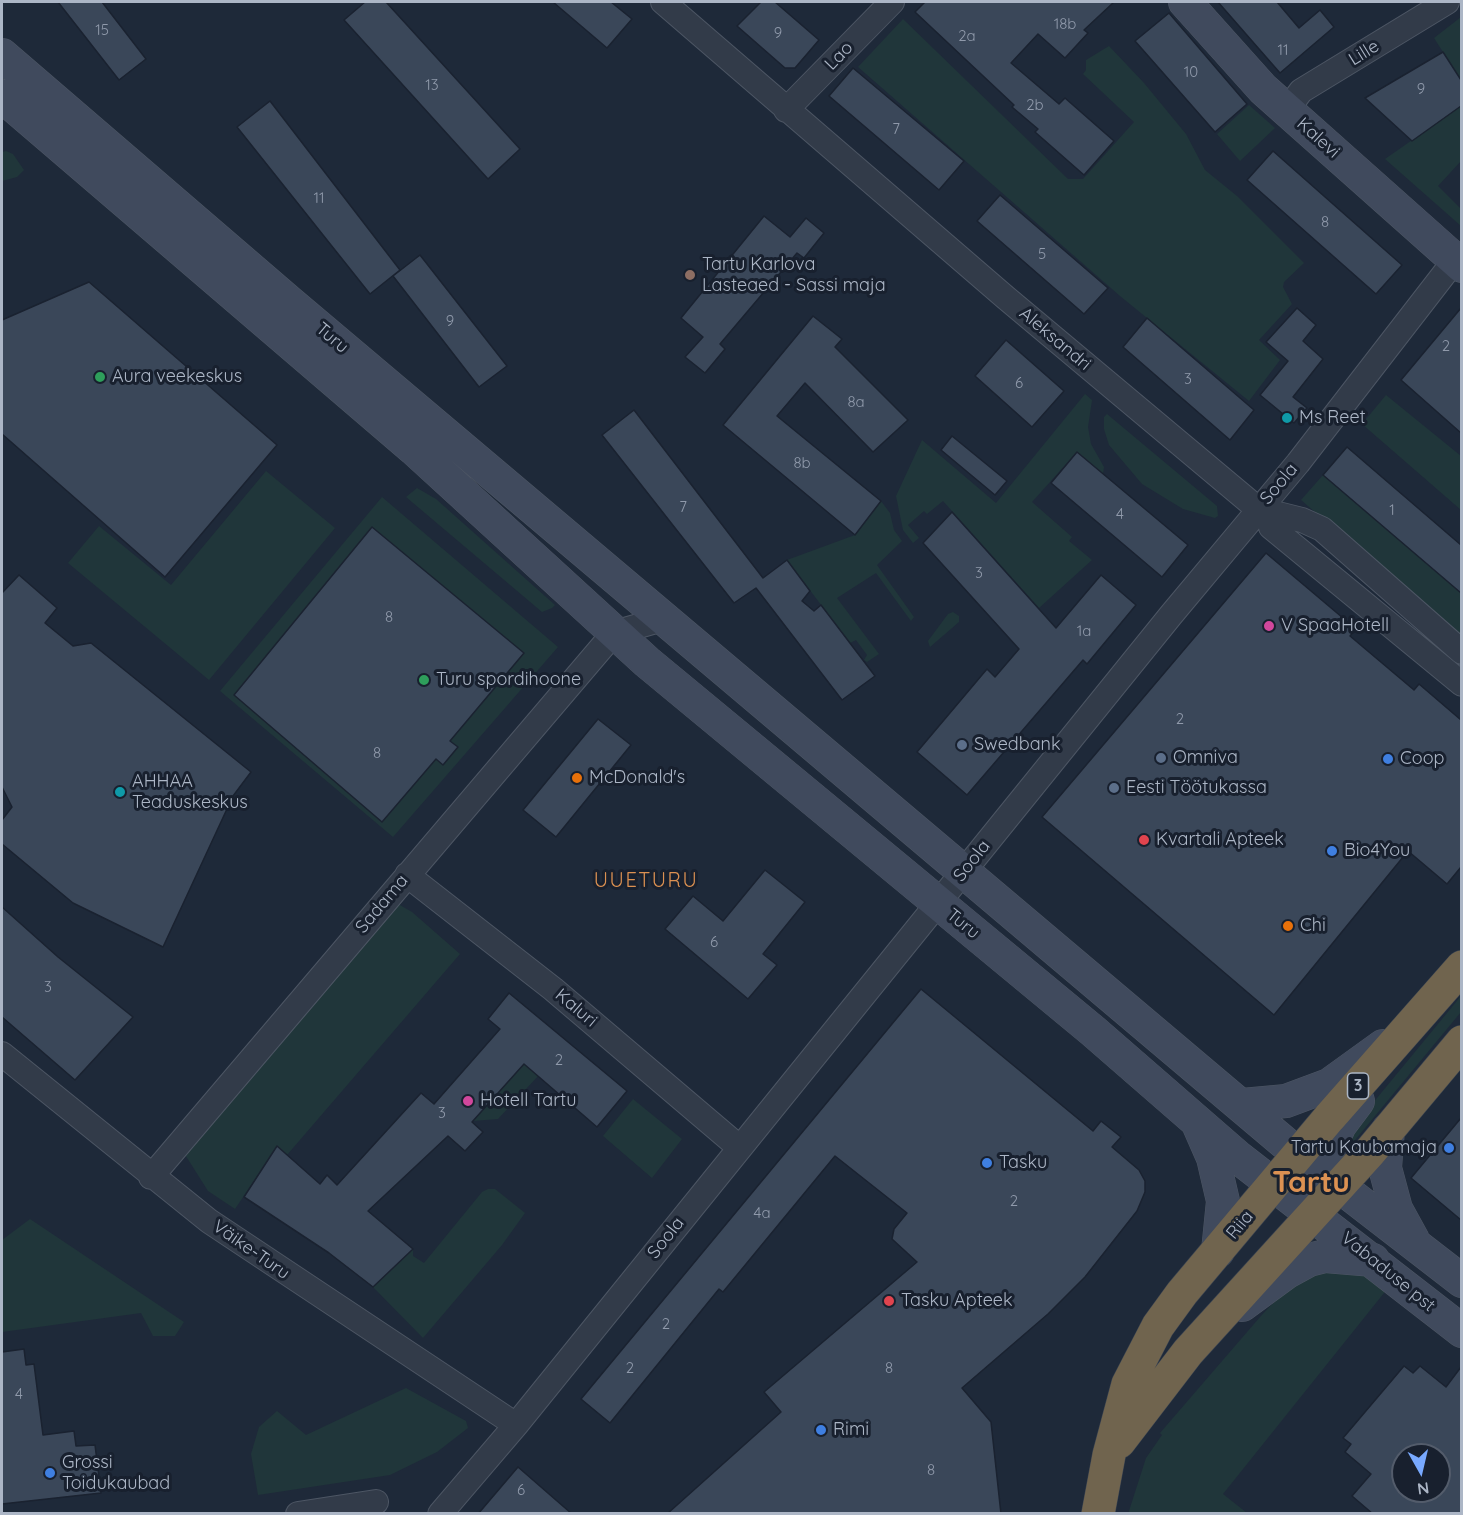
<!DOCTYPE html>
<html>
<head>
<meta charset="utf-8">
<style>
	body { margin:0 }
	#map { position:relative; width:1463px; height:1515px; overflow:hidden; background:#1e2939; font-family:Quicksand,sans-serif }
	canvas { display:block }
	.frame { position:absolute; inset:0; border:3px solid #acb6c6; pointer-events:none }
	.north { position:absolute; left:1391px; top:1443px; width:60px; height:60px; box-sizing:border-box; background:#18202e; border:2px solid #535c6b; border-radius:50%; rotate:172deg; font-size:16px; font-weight:700; line-height:24px; text-align:center; color:#acb6c6 }
	.north::after { content:''; display:block; margin:auto; width:21px; height:27px; background:#78a9ff; clip-path:polygon(50% 0,100% 100%,50% 72%,0 100%) }
</style>
</head>
<body>
<div id="map">
<canvas width="1463" height="1515"></canvas>
<div class="frame"></div>
<div class="north">N</div>
</div>
<script>
const ctx = document.querySelector('canvas').getContext('2d');
ctx.lineJoin = 'round';
function fill(path, color) {
  ctx.fillStyle = color;
  ctx.fill(path, 'evenodd');
}
function shape(rows) {
  const path = new Path2D();
  for (const r of rows) {
    path.moveTo(r[0], r[1]);
    for (let i = 2; i < r.length; i += 2) path.lineTo(r[i], r[i + 1]);
  }
  return path;
}
function stroke(path, color, width, dash) {
  ctx.strokeStyle = color;
  ctx.lineWidth = width;
  ctx.lineCap = dash ? 'butt' : 'round';
  ctx.setLineDash(dash || []);
  ctx.stroke(path);
}
function label(font, color, halo, rows, align = 'center') {
  ctx.font = font + ' Quicksand,sans-serif';
  ctx.lineWidth = 6;
  ctx.setLineDash([]);
  ctx.textBaseline = 'middle';
  ctx.strokeStyle = halo;
  ctx.fillStyle = color;
  for (const [text, x, y, turn = 0] of rows) {
    ctx.save();
    ctx.translate(x, y);
    ctx.rotate((+turn || 0) * Math.PI / 180);
    ctx.textAlign = isNaN(turn) ? turn : align;
    if (halo) ctx.strokeText(text, 0, 0);
    ctx.fillText(text, 0, 0);
    ctx.restore();
  }
}
const green = shape([
	[1461,17,1461,80,1434,38],
	[903,19,1068,179,1083,179,1134,122,1083,74,1086,70,1086,60,1109,46,1144,83,1186,134,1205,170,1237,196,1304,263,1284,282,1283,287,1292,304,1259,340,1280,360,1249,401,1120,296,858,67],
	[1249,105,1275,128,1240,161,1217,134],
	[1461,106,1461,161,1438,186,1461,209,1461,226,1385,159],
	[6,151,13,154,24,170,17,177,2,181,2,152],
	[1085,394,1092,400,1088,427,1091,444,1104,467,1103,474,1077,452,1032,502,1072,537,1069,541,1092,560,1039,608,943,501,927,514,924,511,908,525,919,538,913,543,903,530,896,496,922,440,996,503],
	[1386,395,1461,456,1461,510,1362,424],
	[1107,414,1217,506,1218,516,1215,518,1183,509,1142,484,1109,445,1104,429,1104,417],
	[266,471,335,528,209,680,68,563,99,526,171,585],
	[1323,475,1461,593,1461,638,1301,500],
	[417,488,436,499,555,605,552,608,542,612,406,497],
	[382,497,558,647,393,837,220,691],
	[881,501,890,513,894,530,902,541,877,565,914,617,911,621,876,573,837,598,879,654,867,662,864,660,867,655,856,640,850,643,787,560,855,535],
	[953,612,959,616,959,622,930,647,928,641,948,614],
	[398,904,412,912,460,954,287,1155,277,1147,235,1209,208,1191,184,1153],
	[1461,996,1461,1012,1351,1145,1348,1145,1344,1138],
	[531,1056,540,1074,498,1119,473,1121],
	[633,1099,682,1139,652,1178,603,1136],
	[488,1189,495,1189,525,1213,502,1245,423,1338,373,1287,413,1249,413,1256,424,1263,482,1192],
	[30,1219,184,1322,175,1336,153,1336,141,1313,2,1332,2,1240],
	[1347,1266,1388,1288,1223,1494,1247,1513,1128,1514,1146,1458,1162,1435,1160,1433,1260,1317,1294,1281],
	[406,1388,466,1421,468,1428,437,1452,390,1475,258,1495,251,1454,259,1427,277,1411,306,1435]
]);
const building = shape([
	[58,2,102,2,146,59,119,80,58,2],
	[365,2,386,2,520,149,488,179,344,20,365,2],
	[553,2,611,2,632,19,607,48,553,2],
	[761,2,775,2,819,40,795,68,785,68,737,26,761,2],
	[925,2,1114,2,1084,30,1088,33,1065,58,1038,34,1011,63,1059,104,1065,98,1114,141,1084,175,1035,132,1038,129,1012,107,1014,105,915,12,925,2],
	[1218,2,1277,2,1299,28,1320,10,1334,27,1280,73,1218,2],
	[1169,13,1247,104,1215,132,1135,41,1169,13],
	[1443,52,1461,80,1461,106,1412,141,1365,98,1443,52],
	[853,68,964,161,939,190,829,96,853,68],
	[270,101,400,270,370,294,237,127,270,101],
	[1273,151,1402,265,1376,294,1247,180,1273,151],
	[1000,195,1108,288,1084,314,977,221,1000,195],
	[764,216,790,237,806,218,824,233,804,258,797,253,720,344,725,349,705,373,685,357,703,337,681,318,764,216],
	[420,255,507,366,479,387,393,276,420,255],
	[89,282,277,445,165,577,2,434,2,320,89,282],
	[1297,308,1316,325,1303,341,1323,359,1293,397,1307,408,1294,423,1260,395,1288,361,1266,342,1297,308],
	[1461,308,1461,433,1401,380,1461,308],
	[813,316,842,339,835,347,908,420,873,452,805,383,777,416,881,501,855,535,723,425,813,316],
	[1147,318,1254,410,1230,440,1123,347,1147,318],
	[1006,340,1064,391,1032,427,975,376,1006,340],
	[634,410,763,578,787,560,810,591,802,601,814,611,821,605,875,676,842,700,756,588,734,603,602,435,634,410],
	[952,436,1007,481,995,495,941,450,952,436],
	[1347,447,1461,545,1461,593,1323,475,1347,447],
	[1077,452,1188,545,1162,577,1051,483,1077,452],
	[952,512,1056,628,1101,575,1136,605,1087,664,1083,660,967,795,917,752,987,669,995,677,1019,649,923,543,952,512],
	[372,527,524,653,450,741,458,747,443,765,436,759,382,822,234,695,372,527],
	[1266,553,1356,629,1350,636,1414,690,1419,684,1461,720,1461,867,1447,884,1408,851,1274,1015,1042,817,1266,553],
	[19,575,57,608,45,623,73,646,91,643,251,772,233,796,163,947,73,903,2,844,2,820,12,807,2,787,2,593,19,575],
	[598,719,631,745,556,837,523,810,598,719],
	[765,870,805,902,763,954,777,965,748,999,665,929,693,896,723,921,765,870],
	[2,907,58,957,133,1017,75,1080,2,1017,2,907],
	[921,989,1093,1131,1101,1121,1121,1137,1112,1147,1139,1170,1145,1181,1145,1192,1137,1211,1085,1277,1048,1314,962,1388,991,1422,1001,1514,667,1514,781,1412,764,1392,917,1262,892,1239,894,1229,907,1213,835,1156,723,1292,719,1289,610,1423,581,1399,921,989],
	[509,993,627,1091,597,1127,524,1064,472,1122,483,1132,465,1151,448,1136,368,1211,413,1249,373,1287,329,1253,244,1197,277,1146,320,1184,327,1175,337,1185,421,1093,434,1104,500,1029,488,1019,509,993],
	[1461,1118,1461,1220,1411,1178,1461,1118],
	[24,1349,26,1365,34,1364,43,1435,74,1431,76,1446,95,1445,101,1493,2,1504,2,1352,24,1349],
	[1404,1366,1413,1373,1420,1366,1446,1387,1461,1367,1461,1514,1373,1514,1352,1496,1371,1474,1345,1452,1351,1444,1343,1438,1404,1366],
	[1403,1455,1439,1455,1439,1491,1403,1491,1403,1455],
	[518,1467,572,1514,478,1514,518,1467]
]);
const street = shape([
	[663,2,1005,297,1258,509,1302,520,1322,529,1462,652],
	[786,110,892,2],
	[1287,110,1301,91,1447,2],
	[1271,527,1462,684],
	[407,875,553,989,740,1148],
	[2,1054,209,1221,516,1425],
	[151,1177,614,633,663,619],
	[298,1514,376,1502],
	[440,1514,516,1425,1171,615,1298,463,1455,260]
]);
const secondary = shape([
	[1185,2,1263,89,1462,266],
	[2,55,289,302,1299,1155,1462,1281],
	[2,96,414,449,647,662,1093,1031,1239,1158,1462,1331],
	[1242,1105,1286,1101,1329,1085,1383,1046],
	[1199,1126,1213,1158,1223,1201,1218,1251],
	[1388,1130,1385,1168,1396,1209,1413,1240],
	[1326,1193,1325,1169,1329,1149,1340,1125,1358,1101],
	[1242,1305,1287,1272,1309,1260,1325,1256,1373,1260]
]);
const highway = shape([
	[1119,1442,1188,1352,1369,1153,1462,1042],
	[1098,1514,1109,1455,1128,1384,1158,1326,1182,1293,1329,1118,1462,967]
]);
const markers = [
	[690,275,6,"#8d6e63"],
	[100,377,6,"#2e9e5b"],
	[1287,418,6,"#0f9aa8"],
	[1269,626,6,"#d1479c"],
	[424,680,6,"#2e9e5b"],
	[962,745,6,"#5c6f8a"],
	[1161,758,6,"#5c6f8a"],
	[1388,759,6,"#3f7fe0"],
	[577,778,6,"#e8710a"],
	[1114,788,6,"#5c6f8a"],
	[120,792,6,"#0f9aa8"],
	[1144,840,6,"#e0444e"],
	[1332,851,6,"#3f7fe0"],
	[1288,926,6,"#e8710a"],
	[468,1101,6,"#d1479c"],
	[1449,1148,6,"#3f7fe0"],
	[987,1163,6,"#3f7fe0"],
	[889,1301,6,"#e0444e"],
	[821,1430,6,"#3f7fe0"],
	[50,1473,6,"#3f7fe0"]
];
const numberNames = [
	["18b",1065,24],
	["15",102,30],
	["9",778,33],
	["2a",967,36],
	["11",1283,50],
	["10",1191,72],
	["13",432,85],
	["9",1421,89],
	["2b",1035,105],
	["7",896,129],
	["11",319,198],
	["8",1325,222],
	["5",1042,254],
	["9",450,321],
	["2",1446,346],
	["3",1188,379],
	["6",1019,383],
	["8a",856,402],
	["8b",802,463],
	["7",683,507],
	["1",1392,510],
	["4",1120,514],
	["3",979,573],
	["8",389,617],
	["1a",1084,631],
	["2",1180,719],
	["8",377,753],
	["6",714,942],
	["3",48,987],
	["2",559,1060],
	["3",442,1113],
	["2",1014,1201],
	["4a",762,1213],
	["2",666,1324],
	["2",630,1368],
	["8",889,1368],
	["4",19,1394],
	["8",931,1470],
	["6",521,1490]
];
const shields = [
	[1358,1086,21]
];
const shieldNames = [
	["3",1358,1086]
];
const streetNames = [
	["Lille",1364,53,-32],
	["Lao",839,56,-46],
	["Kalevi",1318,138,42],
	["Turu",332,338,40],
	["Aleksandri",1055,339,40],
	["Soola",1279,484,-50],
	["Soola",972,861,-52],
	["Sadama",382,904,-50],
	["Turu",963,924,39],
	["Kaluri",576,1008,40],
	["Riia",1240,1225,-50],
	["Soola",666,1238,-52],
	["Väike-Turu",251,1250,35],
	["Vabaduse pst",1388,1272,39]
];
const poiNames = [
	["Tartu Karlova",702,265],
	["Lasteaed - Sassi maja",702,286],
	["Aura veekeskus",112,377],
	["Ms Reet",1299,418],
	["V SpaaHotell",1281,626],
	["Turu spordihoone",436,680],
	["Swedbank",974,745],
	["Omniva",1173,758],
	["Coop",1400,759],
	["McDonald's",589,778],
	["AHHAA",132,782],
	["Teaduskeskus",132,803],
	["Eesti Töötukassa",1126,788],
	["Kvartali Apteek",1156,840],
	["Bio4You",1344,851],
	["Chi",1300,926],
	["Hotell Tartu",480,1101],
	["Tartu Kaubamaja",1437,1148,"right"],
	["Tasku",999,1163],
	["Tasku Apteek",901,1301],
	["Rimi",833,1430],
	["Grossi",62,1463],
	["Toidukaubad",62,1484]
];
const neighbourhoodNames = [
	["UUETURU",646,881]
];
const townNames = [
	["Tartu",1311,1183]
];
fill(green, '#20363a');
fill(building, '#3a4759');
stroke(building, '#1a2230', 1.5);
stroke(street, '#4d5664', 26);
stroke(secondary, '#4d5664', 34);
stroke(highway, '#3a4351', 34);
stroke(street, '#323b49', 24);
stroke(secondary, '#404a5d', 33);
stroke(highway, '#70644e', 33);
for (const [x, y, r, color] of markers) {
  const dot = new Path2D();
  dot.arc(x, y, r, 0, 2 * Math.PI);
  ctx.fillStyle = color;
  ctx.fill(dot);
  stroke(dot, '#18202e', 2);
}
label('15px', '#909aab', null, numberNames);
for (const [x, y, w] of shields) {
  const box = new Path2D();
  box.roundRect(x - w / 2, y - 13, w, 26, 4.5);
  ctx.fillStyle = '#18202e';
  ctx.fill(box);
  stroke(box, '#acb6c6', 1.5);
}
label('bold 16px', '#acb6c6', null, shieldNames);
label('18px', '#acb6c6', '#18202e', streetNames);
label('18px', '#acb6c6', '#18202e', poiNames, 'left');
ctx.letterSpacing = '1.5px';
label('20px', '#dc9152', '#18202e', neighbourhoodNames);
ctx.letterSpacing = '0px';
label('bold 30px', '#dc9152', '#18202e', townNames);
</script>
</body>
</html>
